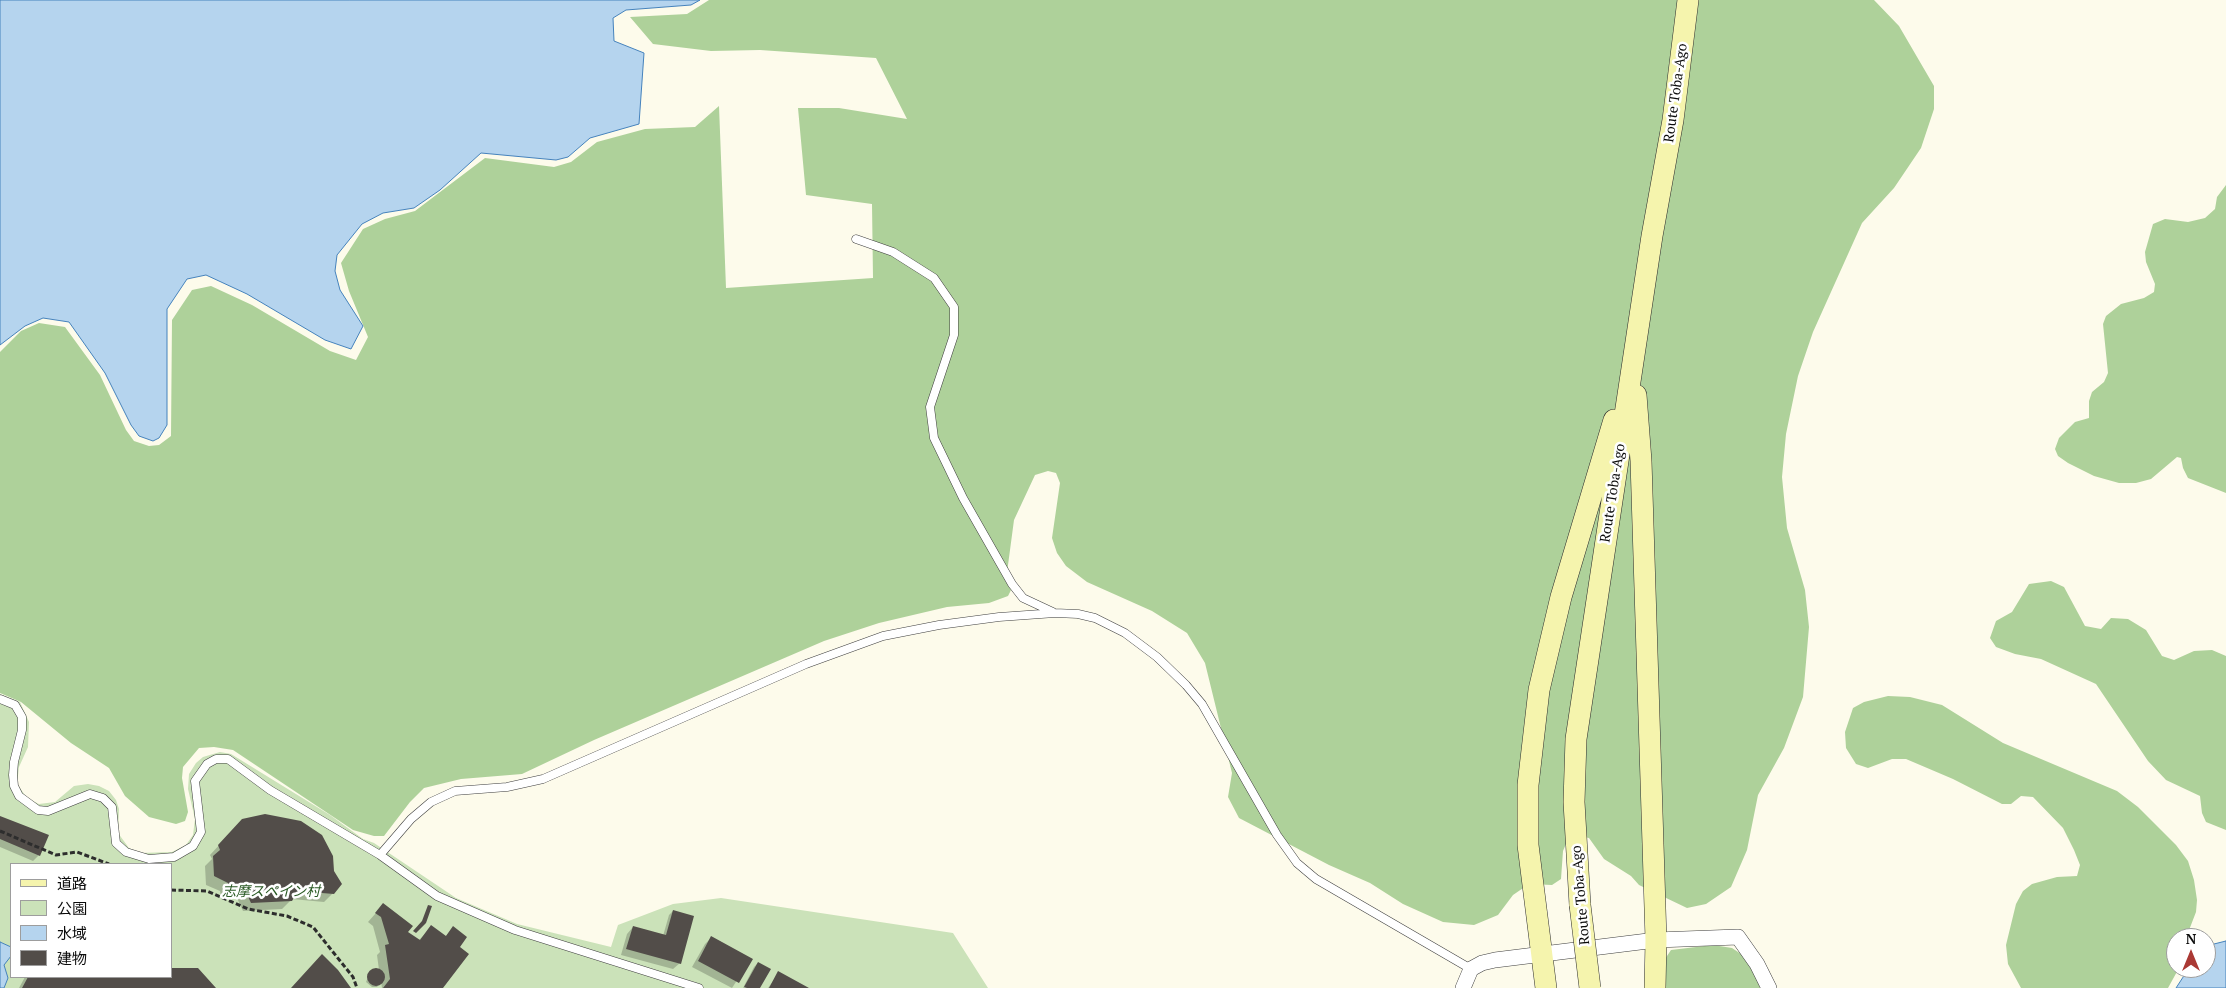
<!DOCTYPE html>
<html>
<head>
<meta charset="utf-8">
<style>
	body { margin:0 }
	#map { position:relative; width:2226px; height:988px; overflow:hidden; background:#fdfbeb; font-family:"PT Serif","Noto Sans JP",serif }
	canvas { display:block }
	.legend { position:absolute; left:10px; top:863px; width:162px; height:115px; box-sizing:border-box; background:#fff; border:1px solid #9d9d9d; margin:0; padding:6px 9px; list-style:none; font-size:15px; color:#0b0b0b }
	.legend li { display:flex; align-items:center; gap:10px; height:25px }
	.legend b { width:25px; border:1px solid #9d9d9d }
	.north { position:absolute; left:2166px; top:928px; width:50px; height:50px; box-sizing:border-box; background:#fff; border:1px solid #9d9d9d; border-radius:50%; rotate:0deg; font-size:14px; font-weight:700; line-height:20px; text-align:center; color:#0b0b0b }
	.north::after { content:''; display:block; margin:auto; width:18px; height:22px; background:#aa3934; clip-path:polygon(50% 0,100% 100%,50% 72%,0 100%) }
</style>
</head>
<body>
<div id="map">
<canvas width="2226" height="988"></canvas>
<ul class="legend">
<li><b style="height:6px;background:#f5f4ad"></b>道路</li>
<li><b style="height:14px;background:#cbe2b9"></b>公園</li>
<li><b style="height:14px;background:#b5d4ee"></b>水域</li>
<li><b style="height:14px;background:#524d49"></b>建物</li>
</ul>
<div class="north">N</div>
</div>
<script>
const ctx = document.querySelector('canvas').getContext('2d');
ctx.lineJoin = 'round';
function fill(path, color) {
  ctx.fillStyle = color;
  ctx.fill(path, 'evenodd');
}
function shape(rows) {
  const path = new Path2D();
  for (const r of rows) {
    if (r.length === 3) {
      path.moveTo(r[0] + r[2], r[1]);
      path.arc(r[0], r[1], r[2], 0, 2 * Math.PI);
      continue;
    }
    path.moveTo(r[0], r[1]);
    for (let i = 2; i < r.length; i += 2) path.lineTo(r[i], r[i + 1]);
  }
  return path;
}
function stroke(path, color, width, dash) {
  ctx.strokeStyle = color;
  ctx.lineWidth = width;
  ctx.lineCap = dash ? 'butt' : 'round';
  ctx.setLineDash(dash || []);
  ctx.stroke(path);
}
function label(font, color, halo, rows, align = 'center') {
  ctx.font = font + ' "PT Serif","Noto Sans JP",serif';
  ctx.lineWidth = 5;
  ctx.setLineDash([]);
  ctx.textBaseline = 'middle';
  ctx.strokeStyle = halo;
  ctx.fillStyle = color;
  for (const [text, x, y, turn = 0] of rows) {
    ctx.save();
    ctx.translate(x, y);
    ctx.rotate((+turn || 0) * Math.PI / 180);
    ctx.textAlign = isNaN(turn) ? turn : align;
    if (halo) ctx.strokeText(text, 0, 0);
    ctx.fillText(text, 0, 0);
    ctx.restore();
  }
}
const green = shape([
	[0,694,20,702,29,722,28,747,19,767,17,784,27,798,39,804,55,802,74,786,88,784,99,786,109,791,116,800,119,809,118,833,129,848,140,853,172,852,186,845,193,835,195,819,188,789,189,774,196,763,203,757,220,752,231,754,330,815,363,839,374,843,456,898,517,924,611,947,618,925,673,904,721,898,953,933,988,988,0,988],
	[11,864,171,864,171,977,11,977]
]);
const forest = shape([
	[709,0,1874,0,1899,26,1934,86,1934,109,1921,148,1894,188,1862,223,1813,332,1798,376,1786,434,1782,477,1787,528,1805,590,1809,627,1803,697,1784,748,1758,795,1747,850,1731,887,1706,904,1687,908,1639,885,1631,876,1604,859,1589,838,1579,836,1568,839,1563,851,1561,879,1552,885,1529,884,1513,895,1498,915,1474,925,1443,922,1403,904,1370,883,1329,865,1239,818,1228,797,1232,773,1205,663,1187,633,1152,611,1087,582,1066,566,1057,553,1052,538,1060,483,1056,473,1048,471,1035,475,1014,520,1006,580,1011,590,1008,596,989,603,947,607,879,623,824,641,594,740,522,774,461,779,424,788,410,802,384,836,374,836,353,830,233,750,214,747,199,748,183,767,182,778,188,812,185,821,176,824,149,817,125,796,109,768,71,743,21,702,0,693,0,352,21,331,39,323,65,327,100,375,126,430,134,441,149,446,159,445,171,436,172,320,192,290,211,286,252,305,330,351,356,360,368,337,349,291,341,263,363,229,385,219,415,211,485,158,554,167,571,162,597,142,645,129,695,127,719,106,726,288,873,278,872,204,806,195,798,108,839,108,907,119,876,58,760,50,711,51,653,44,630,17,687,14],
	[2226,185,2226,493,2188,478,2183,468,2181,458,2177,457,2151,479,2136,483,2119,483,2094,476,2068,463,2058,456,2055,449,2059,438,2075,422,2089,418,2089,401,2092,392,2104,382,2108,373,2103,324,2106,316,2121,304,2144,298,2154,292,2155,284,2146,262,2145,252,2153,224,2165,219,2188,222,2205,218,2215,209,2217,197],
	[2051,581,2064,587,2085,626,2101,629,2111,618,2128,619,2146,630,2162,656,2174,660,2194,651,2212,650,2226,656,2226,830,2206,822,2202,813,2200,796,2166,780,2148,761,2096,684,2041,659,2015,654,1996,647,1990,638,1996,621,2012,612,2029,584],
	[1888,696,1910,697,1942,705,2003,743,2117,791,2138,807,2176,845,2188,861,2194,880,2197,900,2196,912,2186,938,2176,938,2176,968,2179,968,2168,988,2021,988,2008,964,2006,945,2016,904,2023,891,2032,884,2057,877,2077,876,2080,865,2074,850,2063,828,2033,797,2021,796,2011,804,2002,804,1953,779,1906,759,1892,759,1868,768,1856,764,1846,748,1845,732,1853,708,1864,702],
	[1713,945,1732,948,1747,958,1758,973,1760,988,1664,988,1665,959,1671,950]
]);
const water = shape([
	[0,0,700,0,691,5,626,10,613,18,614,41,644,53,639,124,590,138,568,157,556,160,481,153,440,190,414,208,383,213,362,224,337,255,335,271,340,290,363,326,351,349,325,340,247,294,206,275,187,279,167,309,167,425,159,438,153,441,139,436,131,425,105,373,69,322,43,318,25,326,0,345,0,0],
	[2226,941,2226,988,2176,988,2189,968,2206,968,2206,946,2226,941],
	[0,942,11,947,11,956,4,965,8,978,4,988,0,988,0,942]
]);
const shadow = shape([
	[0,817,39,855,33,861,0,847],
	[234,829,333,893,324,902,292,899,282,909,243,911,237,898,221,897,220,891,206,885,205,866,212,859,210,855],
	[383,905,406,932,418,941,432,927,445,937,453,928,458,947,441,988,382,988,381,982,377,987,372,987,366,982,369,975,375,969,379,970,377,955,380,952,373,926,368,922],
	[673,911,680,963,673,969,621,955,627,934,633,927,663,936,669,915],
	[712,937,751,959,732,988,692,967,705,944],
	[758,963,759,988,743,988,754,967],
	[779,973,807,988,768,988],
	[25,977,171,977,214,988,19,988]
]);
const building = shape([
	[265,814,301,821,322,835,333,856,334,871,342,884,334,894,298,891,292,901,251,903,245,890,229,889,228,883,214,876,213,856,220,850,218,845,242,819],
	[0,816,49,835,40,856,0,839],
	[383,903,413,926,408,932,420,940,431,925,446,936,453,926,467,937,460,947,469,954,443,988,383,988,390,979,385,945,389,944,381,917,375,913],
	[428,905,432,906,426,923,416,933,413,931,422,921],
	[673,910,694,916,681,964,626,949,633,926,666,935],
	[711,936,753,959,739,983,698,961],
	[322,954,338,970,351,988,291,988],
	[758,962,771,969,760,988,747,988,744,987],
	[376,977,9],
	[171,968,198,968,216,988,22,988,28,977,171,977],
	[778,971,809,988,769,988]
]);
const path = shape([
	[0,831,56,855,77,852,109,864],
	[171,890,207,891,248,909,287,916,313,927,353,977,357,988]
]);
const service = shape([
	[856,239,893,252,934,278,954,307,954,335,930,407,934,438,963,498,1012,584,1023,598,1053,612],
	[0,699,15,705,22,717,22,730,14,762,13,775,14,786,19,796,38,810,48,811,90,794,103,798,112,807,116,843,126,852,149,859,174,857,193,846,201,832,195,781,207,764,216,759,228,759,270,790,380,855,437,896,515,930,699,988],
	[380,855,411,819,431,802,455,791,507,787,543,779,806,664,883,636,939,625,999,617,1055,613,1078,614,1095,618,1125,633,1157,657,1186,685,1202,704,1277,835,1297,863,1316,879,1471,969]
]);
const minor = shape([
	[1463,988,1471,969,1482,963,1495,960,1656,940,1738,937,1757,964,1769,988]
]);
const secondary = shape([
	[1636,395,1641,461,1656,940,1655,988],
	[1580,905,1574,802,1576,739,1652,236,1673,120,1688,0],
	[1546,988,1528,845,1528,785,1539,690,1561,597,1614,420]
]);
const secondaryBridge = shape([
	[1580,905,1590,988]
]);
const streetNames = [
	["Route Toba-Ago",1676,93,-82],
	["Route Toba-Ago",1613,493,-81],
	["Route Toba-Ago",1581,895,-95]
];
const parkNames = [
	["志摩スペイン村",271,892]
];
fill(green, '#cbe2b9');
fill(forest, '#aed19a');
fill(water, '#b5d4ee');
stroke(water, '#4582bc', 1);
fill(shadow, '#0003');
fill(building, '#524d49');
stroke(service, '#3e3e3e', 9);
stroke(minor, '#3e3e3e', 16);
stroke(secondary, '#2d2d2d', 22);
stroke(path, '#2d2d2d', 3, [5, 2.5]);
stroke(service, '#fff', 8);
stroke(minor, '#fff', 15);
stroke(secondary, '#f5f4ad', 21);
stroke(secondaryBridge, '#2d2d2d', 22, []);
stroke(secondaryBridge, '#f5f4ad', 21);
label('14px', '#0b0b0b', '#fff', streetNames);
label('italic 14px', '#2a5a24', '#fff', parkNames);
</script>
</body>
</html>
